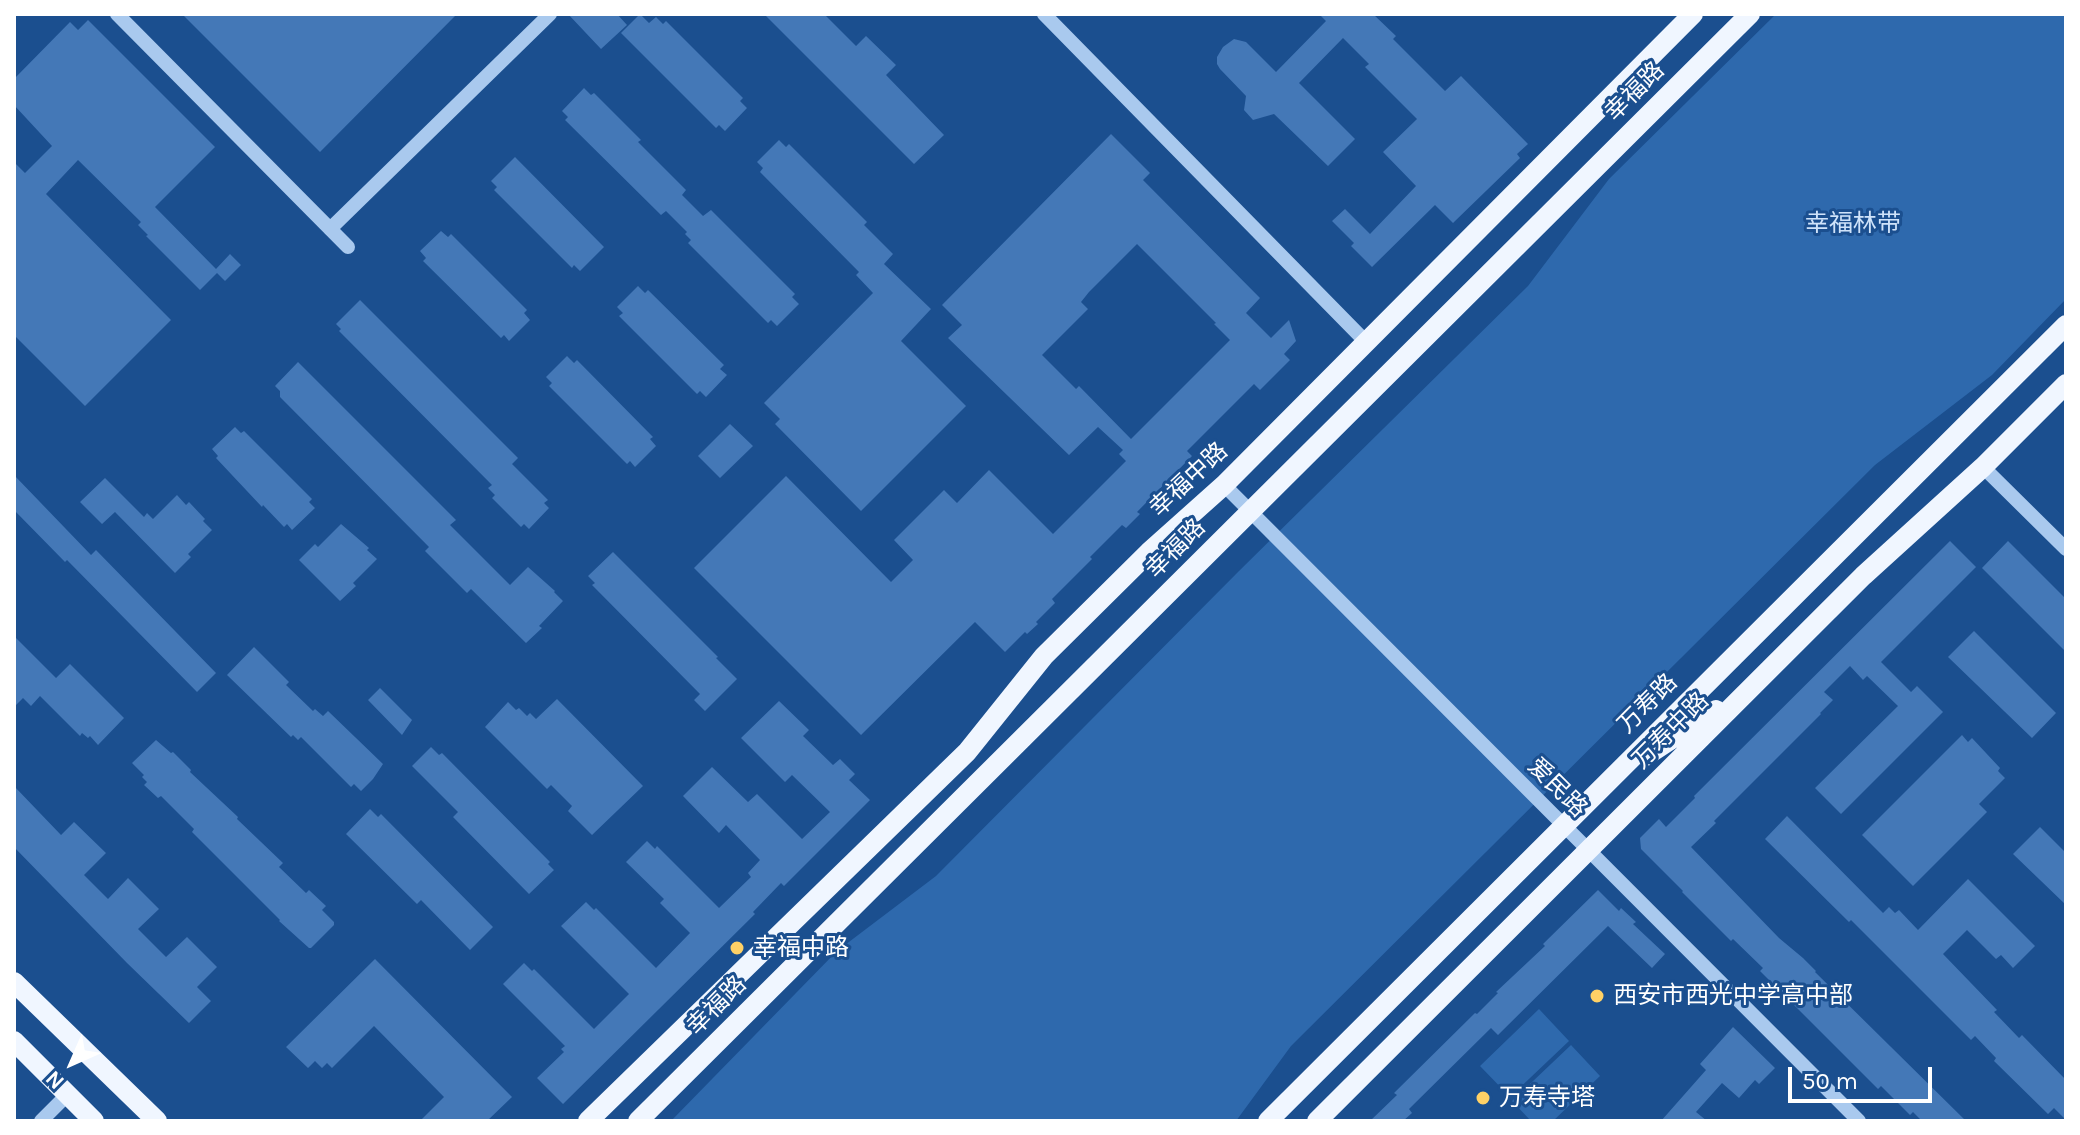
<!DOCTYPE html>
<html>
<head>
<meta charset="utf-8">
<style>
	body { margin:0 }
	#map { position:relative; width:2080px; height:1135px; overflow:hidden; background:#1b4f8f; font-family:Karla,sans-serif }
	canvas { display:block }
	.frame { position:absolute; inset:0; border:16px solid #fff; pointer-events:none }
	.north { position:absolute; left:32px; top:1023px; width:80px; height:80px; -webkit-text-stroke:6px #1b4f8f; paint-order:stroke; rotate:225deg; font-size:22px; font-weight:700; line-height:32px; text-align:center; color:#fff }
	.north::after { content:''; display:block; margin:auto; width:28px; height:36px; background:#fff; clip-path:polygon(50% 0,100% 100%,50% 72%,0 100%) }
	.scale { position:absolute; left:1788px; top:1067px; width:144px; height:36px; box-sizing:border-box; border:4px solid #fff; border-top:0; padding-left:10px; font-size:24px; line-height:28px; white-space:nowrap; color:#fff; -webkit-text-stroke:6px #1b4f8f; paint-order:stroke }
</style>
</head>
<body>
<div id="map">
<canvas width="2080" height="1135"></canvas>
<div class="frame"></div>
<div class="north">N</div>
<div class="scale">50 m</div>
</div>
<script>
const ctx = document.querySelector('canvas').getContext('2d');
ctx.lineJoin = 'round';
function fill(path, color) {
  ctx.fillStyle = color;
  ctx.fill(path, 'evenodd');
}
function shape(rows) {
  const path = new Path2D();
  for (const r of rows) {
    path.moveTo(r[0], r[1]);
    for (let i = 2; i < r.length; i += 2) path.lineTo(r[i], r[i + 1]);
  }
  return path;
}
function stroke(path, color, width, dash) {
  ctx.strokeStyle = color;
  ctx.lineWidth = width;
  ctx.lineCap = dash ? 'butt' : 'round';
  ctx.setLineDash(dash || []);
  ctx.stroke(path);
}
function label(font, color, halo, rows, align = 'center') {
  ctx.font = font + ' Karla,"Noto Sans SC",sans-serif';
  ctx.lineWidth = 6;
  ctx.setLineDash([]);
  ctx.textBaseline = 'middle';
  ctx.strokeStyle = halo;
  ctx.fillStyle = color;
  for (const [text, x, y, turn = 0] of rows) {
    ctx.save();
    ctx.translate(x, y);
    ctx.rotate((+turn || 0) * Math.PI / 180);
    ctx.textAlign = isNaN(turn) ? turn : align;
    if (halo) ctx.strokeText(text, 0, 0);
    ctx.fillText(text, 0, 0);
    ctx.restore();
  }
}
const green = shape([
	[1776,14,2066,14,2066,299,1992,375,1875,465,1291,1046,1236,1121,671,1121,837,951,936,876,1239,571,1528,286,1609,179],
	[1539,1009,1569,1041,1510,1097,1480,1066],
	[1571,1045,1600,1076,1553,1121,1531,1121,1512,1101]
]);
const building = shape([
	[182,14,457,14,320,152],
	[568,14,617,14,627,25,601,49],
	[640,14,649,23,656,17,663,24,666,21,743,98,740,101,747,108,725,131,719,125,716,128,621,33],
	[764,14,824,14,856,46,866,36,896,65,886,75,944,135,914,164],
	[1319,14,1373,14,1396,36,1393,39,1445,91,1461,76,1528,144,1517,154,1520,158,1453,223,1435,205,1372,267,1351,246,1354,243,1332,221,1345,209,1370,234,1416,186,1383,152,1417,119,1365,67,1369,64,1343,38,1299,83,1355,139,1328,166,1274,114,1253,120,1244,110,1246,96,1220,69,1217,64,1217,57,1223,47,1234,39,1246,42,1276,72,1326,21],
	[88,20,215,147,155,207,216,269,230,254,241,265,225,281,217,273,200,290,146,236,148,235,138,225,141,222,78,160,46,194,171,320,85,406,14,335,14,162,25,173,52,146,14,105,14,79,70,22,78,30],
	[584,88,591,95,594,93,641,140,638,142,686,190,682,195,703,216,711,210,795,294,792,297,799,304,777,326,771,320,768,323,688,243,691,240,685,234,687,232,666,211,661,215,565,120,568,117,562,111],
	[1111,134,1150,173,1143,180,1260,298,1246,313,1271,338,1289,320,1296,341,1284,354,1290,360,1260,390,1254,384,1187,451,1192,456,1137,512,1140,514,1126,528,1122,525,1090,557,1092,559,1052,599,1055,603,1036,622,1038,624,1027,634,1025,632,1005,652,975,622,861,735,694,568,786,476,891,582,913,560,894,540,944,490,957,503,989,470,1053,534,1126,461,1119,454,1123,450,1098,427,1069,455,948,338,962,325,942,305],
	[1137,244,1216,323,1214,324,1230,340,1131,439,1079,386,1076,389,1042,355,1088,309,1081,302,1089,292],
	[779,140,786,147,789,144,867,222,864,225,893,254,884,264,931,309,901,341,966,406,861,511,775,424,780,419,764,403,873,293,856,275,859,272,760,172,763,168,757,162],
	[515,157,604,247,580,271,574,265,572,268,494,190,497,187,491,181],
	[441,231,448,237,451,234,527,310,524,313,530,320,509,341,504,335,501,338,423,261,426,258,420,251],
	[638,286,645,293,648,290,724,365,720,369,727,375,706,397,700,391,697,394,619,316,623,313,617,307],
	[360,300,518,458,512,464,548,500,544,503,549,508,529,529,524,524,521,527,492,498,495,495,488,488,492,485,339,331,341,329,336,324],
	[567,356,574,363,577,360,653,437,650,439,656,446,635,467,630,461,627,464,549,386,552,383,546,377],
	[298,362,456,520,450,525,510,585,528,567,555,591,554,592,563,601,539,626,542,628,526,643,471,589,467,593,425,551,429,547,280,397,280,391,275,386],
	[730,424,753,446,720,478,698,456],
	[235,427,241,433,244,431,312,499,309,502,315,508,292,530,287,524,284,527,263,505,262,507,216,458,218,456,212,449],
	[14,475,91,555,96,550,216,673,197,692,67,560,65,562,14,510],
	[105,478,144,517,147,513,153,519,177,495,186,505,189,502,205,519,203,521,212,530,188,554,191,557,175,573,115,512,102,524,80,502],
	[341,524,369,548,367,550,377,559,353,583,356,586,340,601,299,560,315,544,318,547],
	[1950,541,1976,567,1881,662,1911,692,1917,686,1943,712,1841,814,1815,788,1898,706,1867,676,1863,680,1850,666,1824,692,1833,700,1820,713,1821,714,1714,821,1716,823,1691,847,1779,938,1803,958,1816,971,1815,972,1966,1121,1922,1121,1913,1112,1910,1115,1881,1086,1878,1089,1760,971,1763,968,1733,939,1731,941,1682,892,1683,891,1641,849,1640,838,1659,819,1666,827,1695,798,1694,796],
	[2008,541,2066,599,2066,652,1982,568],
	[613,552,718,657,716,658,737,679,705,711,694,700,700,694,592,585,595,583,588,576],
	[1974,631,2056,713,2032,738,1948,657],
	[14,636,56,678,70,664,124,718,98,745,90,736,88,738,82,733,80,736,40,696,31,706,23,698,14,707],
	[254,647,289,682,286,685,313,711,315,709,323,716,328,711,383,764,373,779,361,791,354,784,351,787,301,737,298,740,293,735,291,737,227,675],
	[380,688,412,720,402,735,368,700],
	[557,699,643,786,592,835,568,811,572,806,551,785,547,789,485,727,508,702,516,710,519,708,527,716,530,713,536,719],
	[779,701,809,730,803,736,833,765,840,759,855,774,849,780,870,800,784,886,781,883,753,912,755,914,563,1104,537,1078,564,1052,561,1049,565,1046,503,984,524,963,532,971,534,969,594,1029,629,994,561,926,586,902,594,910,596,908,656,968,690,933,660,903,664,899,626,862,647,841,655,849,657,846,719,908,751,877,748,873,760,860,726,825,719,833,683,796,712,767,748,802,757,794,802,839,830,812,792,775,785,782,741,738],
	[1962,735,1968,742,1972,738,2000,768,1998,771,2005,778,1979,804,1987,812,1913,886,1862,835],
	[156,740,171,753,173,752,191,770,190,772,238,817,237,819,283,863,279,867,306,893,309,890,326,906,322,910,334,922,334,925,311,948,309,948,279,921,280,920,192,832,194,829,161,796,158,798,144,785,147,782,142,777,144,775,132,763],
	[431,747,439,755,442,753,550,862,548,864,554,870,529,894,453,817,458,812,412,766],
	[14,786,61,835,74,822,106,853,84,875,108,899,128,878,159,909,138,929,166,957,187,937,217,967,197,987,211,1001,189,1023,127,963,14,847],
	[370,809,378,817,381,814,493,927,470,950,421,900,417,904,346,834],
	[1787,816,1883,913,1889,907,1895,913,1899,910,1918,930,1968,879,2035,946,2013,968,2001,955,1996,959,1967,930,1943,954,1997,1010,1994,1012,2019,1038,2022,1035,2066,1080,2066,1120,2054,1108,2048,1114,1994,1061,1996,1058,1975,1036,1971,1040,1851,920,1849,922,1765,839],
	[2040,827,2066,853,2066,905,2013,854],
	[1598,890,1619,911,1621,908,1636,922,1633,924,1665,954,1652,968,1608,926,1498,1035,1491,1028,1409,1109,1412,1113,1403,1121,1370,1121,1397,1095,1394,1093,1475,1013,1477,1014,1498,993,1496,992,1545,946,1543,944],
	[375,959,512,1097,487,1121,420,1121,444,1097,374,1026,332,1068,327,1063,322,1068,315,1061,308,1068,286,1047],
	[1733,1027,1775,1068,1759,1084,1755,1080,1739,1098,1722,1083,1696,1112,1707,1121,1661,1121,1706,1070,1700,1064]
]);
const minor = shape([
	[117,14,348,247],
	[1044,14,1366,342],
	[330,229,550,14],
	[1983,467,2066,549],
	[1224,485,1859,1121],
	[41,1121,67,1095]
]);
const major = shape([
	[1646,756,1716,710],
	[14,982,157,1121],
	[14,1041,94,1121],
	[588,1121,967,752,1044,656,1149,552,1224,485,1693,14],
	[638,1121,1750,14],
	[1268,1121,2066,325],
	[1317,1121,1863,576,1983,467,2066,384]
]);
const markers = [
	[737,948,8,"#ffd166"],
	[1597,996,8,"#ffd166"],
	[1483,1098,8,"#ffd166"]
];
const streetNames = [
	["幸福路",1635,92,-45],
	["幸福中路",1189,480,-43],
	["幸福路",1176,549,-45],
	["万寿路",1648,704,-45],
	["万寿中路",1671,731,-45],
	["爱民路",1557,788,45],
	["幸福路",717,1006,-45]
];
const parkNames = [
	["幸福林带",1853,224]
];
const poiNames = [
	["幸福中路",753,948],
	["西安市西光中学高中部",1613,996],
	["万寿寺塔",1499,1098]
];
fill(green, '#2e69ad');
fill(building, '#4478b7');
stroke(minor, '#a9c9ee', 14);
stroke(major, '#f0f6ff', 20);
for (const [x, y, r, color] of markers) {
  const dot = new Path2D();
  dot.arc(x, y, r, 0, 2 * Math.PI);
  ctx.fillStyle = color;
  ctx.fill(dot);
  stroke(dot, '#1b4f8f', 3);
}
label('24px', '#fff', '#1b4f8f', streetNames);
label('24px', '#cfe3fa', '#1b4f8f', parkNames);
label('24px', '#fff', '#1b4f8f', poiNames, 'left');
</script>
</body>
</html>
